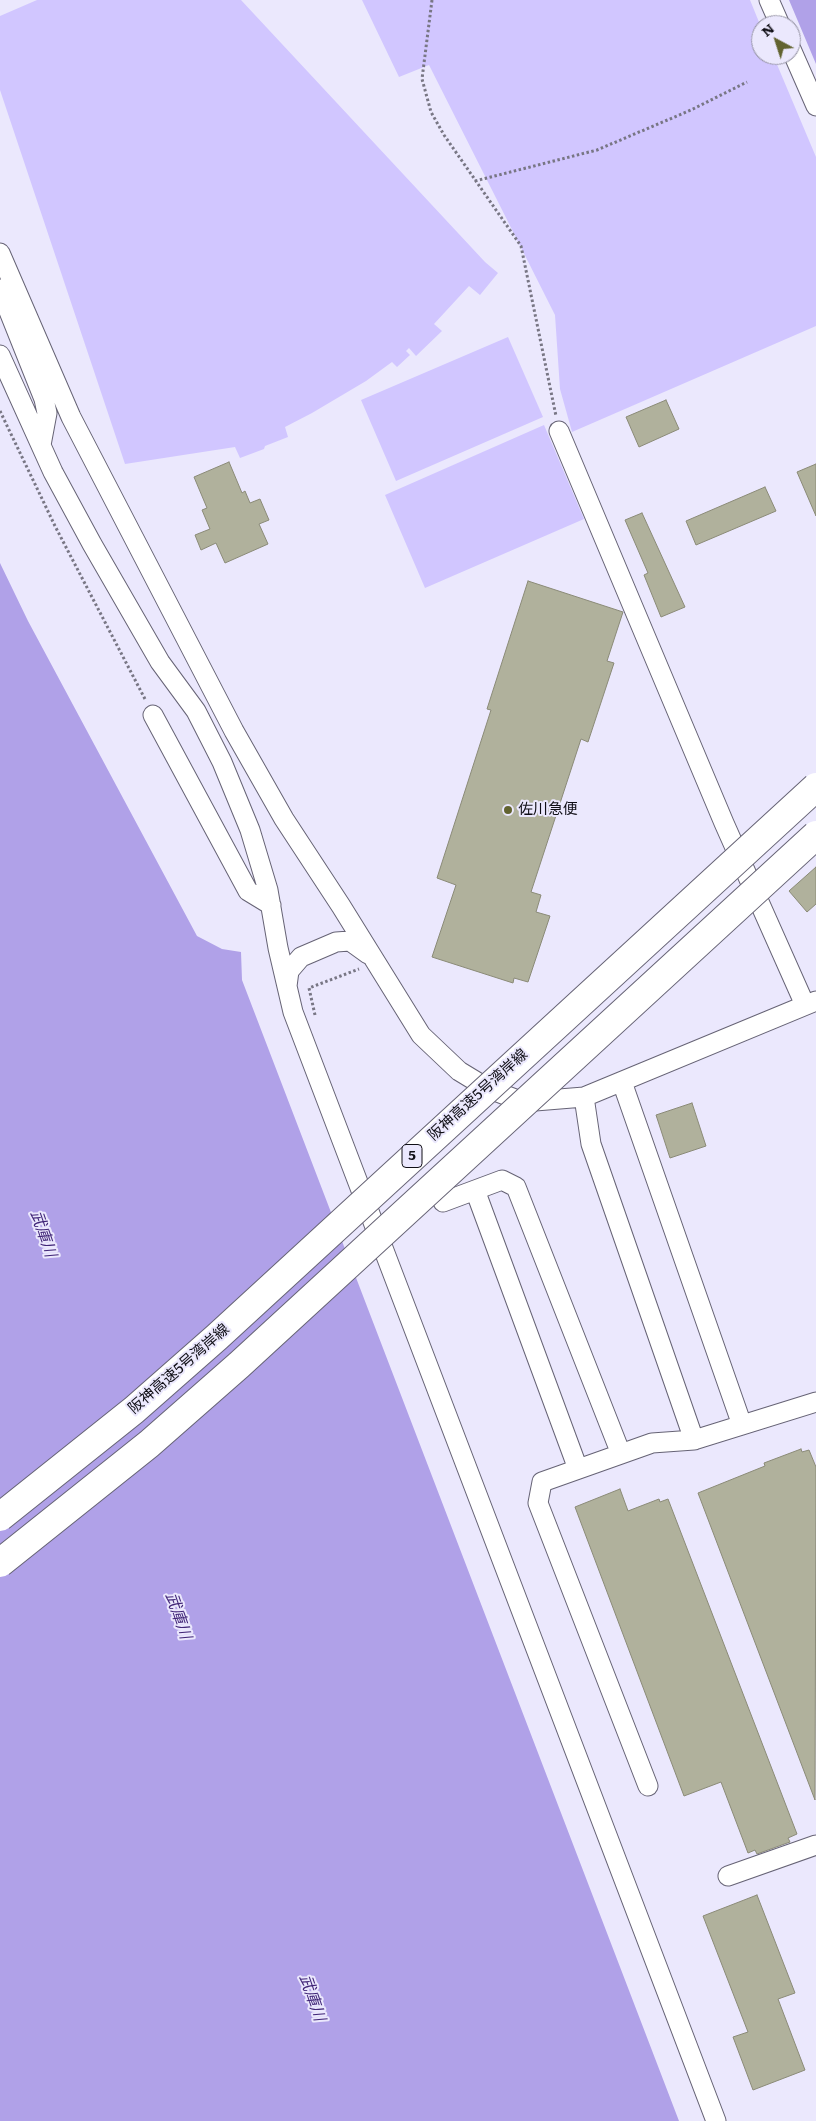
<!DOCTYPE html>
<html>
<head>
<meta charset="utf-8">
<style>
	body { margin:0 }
	#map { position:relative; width:816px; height:2121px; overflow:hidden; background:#ebe8fd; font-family:Literata,serif }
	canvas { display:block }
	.north { position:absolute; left:751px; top:15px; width:50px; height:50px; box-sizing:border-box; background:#ebe8fd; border:1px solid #9391a1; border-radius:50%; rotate:320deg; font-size:14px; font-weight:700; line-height:20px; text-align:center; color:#100f16 }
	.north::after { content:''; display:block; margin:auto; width:18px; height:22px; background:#626330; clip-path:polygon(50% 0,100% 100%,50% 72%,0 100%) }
</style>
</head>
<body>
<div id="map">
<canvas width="816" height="2121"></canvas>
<div class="north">N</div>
</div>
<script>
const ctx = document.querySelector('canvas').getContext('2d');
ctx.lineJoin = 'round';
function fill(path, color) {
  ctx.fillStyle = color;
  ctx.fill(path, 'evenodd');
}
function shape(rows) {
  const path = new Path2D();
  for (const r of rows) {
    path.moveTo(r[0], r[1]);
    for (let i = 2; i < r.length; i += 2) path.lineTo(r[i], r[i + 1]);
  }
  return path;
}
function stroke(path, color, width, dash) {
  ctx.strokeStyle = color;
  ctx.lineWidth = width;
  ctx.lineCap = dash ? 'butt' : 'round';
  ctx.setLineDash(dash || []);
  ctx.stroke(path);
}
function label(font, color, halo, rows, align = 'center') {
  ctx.font = font + ' Literata,"Noto Sans JP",serif';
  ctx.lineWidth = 4;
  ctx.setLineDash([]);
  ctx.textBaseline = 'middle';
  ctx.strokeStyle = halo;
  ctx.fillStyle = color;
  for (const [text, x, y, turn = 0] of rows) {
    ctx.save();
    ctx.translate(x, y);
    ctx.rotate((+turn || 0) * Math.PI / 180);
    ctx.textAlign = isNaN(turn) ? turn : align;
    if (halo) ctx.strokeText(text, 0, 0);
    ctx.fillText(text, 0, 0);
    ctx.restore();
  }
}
const green = shape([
	[37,0,241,0,485,262,498,273,480,295,469,286,434,324,442,331,416,356,409,348,406,351,410,355,397,367,392,362,366,381,312,413,285,427,288,437,265,446,264,449,240,458,235,447,125,464,0,90,0,16],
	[362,0,750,0,761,27,761,55,773,55,816,157,816,326,572,432,560,389,555,315,429,65,399,77],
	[508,337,543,417,396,481,361,400],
	[544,425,584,519,425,588,385,495]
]);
const water = shape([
	[789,0,816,0,816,64],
	[0,563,28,621,197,936,222,949,241,952,242,980,679,2121,0,2121]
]);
const building = shape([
	[666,400,679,429,639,447,626,417,666,400],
	[229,462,242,493,245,491,250,503,260,499,269,520,259,524,268,544,225,563,216,543,201,550,195,535,210,529,202,510,207,508,194,477,229,462],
	[816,464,816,516,797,472,816,464],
	[765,487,776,511,696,545,686,521,765,487],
	[642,513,685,607,661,617,644,575,648,573,625,520,642,513],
	[528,581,623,612,607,661,614,663,588,742,581,739,531,892,541,895,536,912,550,916,528,982,514,978,513,983,432,957,456,885,437,878,491,710,487,709,528,581],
	[816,867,816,904,807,912,789,891,816,867],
	[692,1103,706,1146,670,1158,656,1115,692,1103],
	[801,1449,802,1452,809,1450,816,1467,815,1800,698,1493,765,1466,764,1463,801,1449],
	[620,1489,628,1511,659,1499,660,1502,668,1499,797,1834,788,1838,790,1842,757,1854,755,1850,748,1853,721,1782,684,1796,575,1507,620,1489],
	[757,1895,795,1993,778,1999,805,2070,753,2090,733,2037,748,2032,703,1916,757,1895]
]);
const path = shape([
	[432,0,422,79,431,112,444,135,521,246,556,416],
	[475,181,597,150,691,110,747,82],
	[0,411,55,526,146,701],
	[315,1015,309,988,359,969]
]);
const minor = shape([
	[769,0,780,25],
	[791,49,816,106],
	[0,253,71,417,234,731,284,819,341,906,421,1035,459,1071,487,1088,523,1102,584,1097,816,1001],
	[0,289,44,399,47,413,41,445],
	[0,355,53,472,92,544,160,662,196,711,222,762,250,830,268,890,278,948,293,1012,716,2121],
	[559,431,724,823,805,1005],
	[153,715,248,891,271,905],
	[287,986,289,971,301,957,336,942,350,941,368,954],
	[622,1082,742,1425],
	[584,1097,591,1144,694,1440,816,1402],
	[475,1190,578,1469],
	[443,1202,502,1180,516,1187,621,1454],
	[648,1786,538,1503,542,1482,652,1443,694,1440],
	[728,1876,816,1845]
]);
const highwayBridge = shape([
	[0,1517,134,1410,217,1337,816,787],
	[0,1563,149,1444,239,1365,816,835]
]);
const markers = [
	[508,810,5,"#626330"]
];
const shields = [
	[412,1156,20]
];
const shieldNames = [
	["5",412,1156]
];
const poiNames = [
	["佐川急便",518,810]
];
const streetNames = [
	["阪神高速5号湾岸線",478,1095,-42],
	["阪神高速5号湾岸線",179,1369,-41]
];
const waterNames = [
	["武庫川",43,1234,71],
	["武庫川",178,1616,71],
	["武庫川",312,1998,71]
];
fill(green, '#d1c6ff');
fill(water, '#b0a1e8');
fill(building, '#b0b19c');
stroke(building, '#8a8a77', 1);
stroke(minor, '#666375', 21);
stroke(path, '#787684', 3, [2.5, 2.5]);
stroke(minor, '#fff', 19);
stroke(highwayBridge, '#666375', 30, []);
stroke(highwayBridge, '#fff', 28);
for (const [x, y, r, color] of markers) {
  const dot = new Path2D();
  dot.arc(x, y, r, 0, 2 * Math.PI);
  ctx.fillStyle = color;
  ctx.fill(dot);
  stroke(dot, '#ebe8fd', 2);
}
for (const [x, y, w] of shields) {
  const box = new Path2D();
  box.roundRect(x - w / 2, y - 11.5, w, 23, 4);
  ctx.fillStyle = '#ebe8fd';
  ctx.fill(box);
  stroke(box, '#100f16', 1);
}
label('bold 14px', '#100f16', null, shieldNames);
label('15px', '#100f16', '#ebe8fd', poiNames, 'left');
label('15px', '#100f16', '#ebe8fd', streetNames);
label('italic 16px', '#412678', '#ebe8fd', waterNames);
</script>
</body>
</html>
